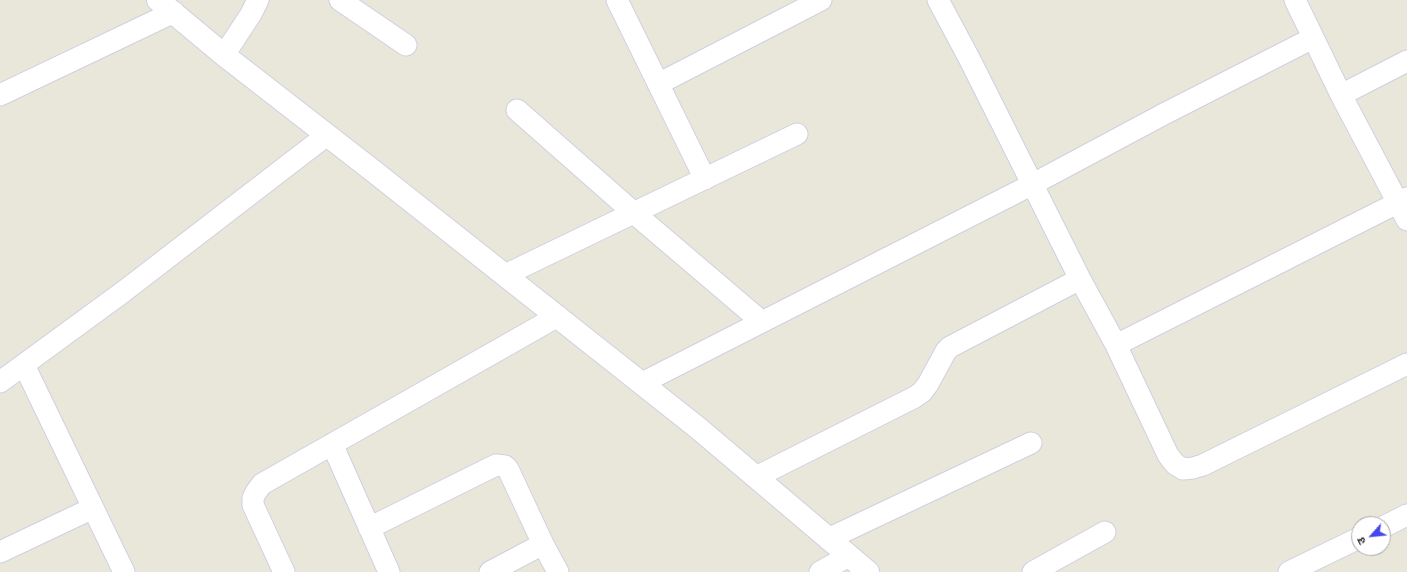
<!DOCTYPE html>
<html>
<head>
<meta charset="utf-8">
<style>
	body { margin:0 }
	#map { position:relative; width:1407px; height:572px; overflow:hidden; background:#e9e6da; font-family:Montserrat,"Noto Sans Devanagari",sans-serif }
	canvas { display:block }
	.north { position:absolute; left:1351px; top:516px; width:40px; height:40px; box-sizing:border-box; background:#fff; border:1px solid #a9a9a9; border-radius:50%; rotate:243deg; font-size:11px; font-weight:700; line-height:16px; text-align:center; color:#282828 }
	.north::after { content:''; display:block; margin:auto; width:14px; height:18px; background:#4546eb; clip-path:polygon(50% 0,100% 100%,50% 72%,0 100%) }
</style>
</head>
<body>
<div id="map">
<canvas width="1407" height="572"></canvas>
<div class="north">उ</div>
</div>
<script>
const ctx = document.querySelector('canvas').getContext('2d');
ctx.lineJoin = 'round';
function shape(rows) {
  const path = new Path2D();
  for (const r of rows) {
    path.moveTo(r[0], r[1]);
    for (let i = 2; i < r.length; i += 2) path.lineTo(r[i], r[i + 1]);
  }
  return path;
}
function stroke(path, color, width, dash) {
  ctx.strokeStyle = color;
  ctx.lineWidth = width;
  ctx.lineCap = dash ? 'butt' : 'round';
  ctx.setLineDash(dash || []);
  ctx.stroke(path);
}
const minor = shape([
	[340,0,406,45],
	[617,0,705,179],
	[938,0,969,58,1080,279,1116,345,1168,455,1175,464,1183,469,1193,468,1203,465,1407,364],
	[1295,0,1341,95,1407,220],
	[224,55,251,14,258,0],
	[658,84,821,0],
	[0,95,174,12],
	[1341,95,1407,61],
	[517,110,634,213,762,322],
	[505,275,797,134],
	[1116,345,1407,198],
	[24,365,124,572],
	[0,382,123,292,327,135],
	[642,383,1033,184,1164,114,1313,38],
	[332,444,389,572],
	[756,477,915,397,922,392,928,384,946,351,950,347,1080,279],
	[1383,527,1407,515],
	[369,528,496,465,505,466,508,469,543,544,558,572],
	[828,539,1031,443],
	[0,552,93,508],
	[284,572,253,505,253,498,256,492,262,484,558,316],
	[490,572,543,544],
	[820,572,849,556],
	[1033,572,1105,532],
	[1289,572,1359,538]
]);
const secondary = shape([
	[158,0,224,55,372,170,698,428,868,572]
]);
stroke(minor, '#d0d0e0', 23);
stroke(secondary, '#d0d0e0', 24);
stroke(minor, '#fff', 21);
stroke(secondary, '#fff', 22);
</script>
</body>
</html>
